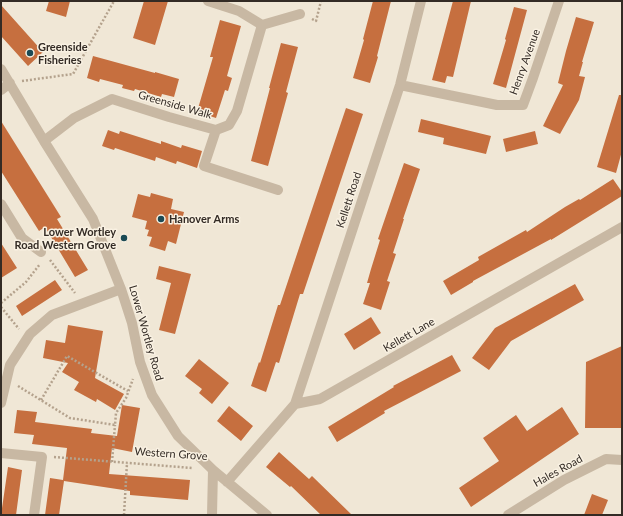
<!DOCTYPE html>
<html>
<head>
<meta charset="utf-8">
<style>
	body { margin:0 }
	#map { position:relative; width:623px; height:516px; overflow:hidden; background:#f0e7d6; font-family:Lato,sans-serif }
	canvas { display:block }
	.frame { position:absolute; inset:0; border:2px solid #332b25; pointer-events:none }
</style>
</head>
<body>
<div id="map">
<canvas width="623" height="516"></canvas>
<div class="frame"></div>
</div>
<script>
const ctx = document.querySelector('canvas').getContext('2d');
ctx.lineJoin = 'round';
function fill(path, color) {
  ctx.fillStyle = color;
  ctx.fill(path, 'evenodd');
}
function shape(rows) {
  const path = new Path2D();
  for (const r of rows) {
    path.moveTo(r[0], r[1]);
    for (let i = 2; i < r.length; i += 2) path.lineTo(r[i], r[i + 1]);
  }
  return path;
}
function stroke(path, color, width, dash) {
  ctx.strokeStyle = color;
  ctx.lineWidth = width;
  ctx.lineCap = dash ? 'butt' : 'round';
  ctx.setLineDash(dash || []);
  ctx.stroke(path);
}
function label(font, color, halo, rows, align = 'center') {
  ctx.font = font + ' Lato,sans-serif';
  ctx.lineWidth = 3;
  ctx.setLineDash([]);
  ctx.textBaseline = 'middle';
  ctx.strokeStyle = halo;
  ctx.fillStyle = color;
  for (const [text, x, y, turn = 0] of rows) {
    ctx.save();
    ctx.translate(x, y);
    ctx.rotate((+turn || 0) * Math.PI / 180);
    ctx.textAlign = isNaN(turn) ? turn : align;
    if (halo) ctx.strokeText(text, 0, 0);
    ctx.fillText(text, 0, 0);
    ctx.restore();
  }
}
const building = shape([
	[49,1,70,1,66,17,46,11],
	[144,1,168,1,155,45,133,38],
	[373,1,391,1,377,56,378,57,370,83,353,78,364,40,363,39],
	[453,1,471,1,453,77,447,76,445,83,432,80],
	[1,5,43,52,28,66,1,36],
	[514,7,527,10,506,88,493,84,506,40,505,39],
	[576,17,594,22,582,62,583,62,579,76,585,77,579,100,560,134,543,126,563,85,558,83,566,51],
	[220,20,241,26,227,76,232,78,228,91,225,90,216,118,197,112,213,57,210,57],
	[281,43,298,47,286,92,288,93,268,166,251,161,270,88,269,88],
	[93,56,155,73,155,72,179,79,174,97,162,94,161,97,135,89,134,91,122,88,123,85,100,79,99,82,87,78],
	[619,95,622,95,622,151,616,173,597,167],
	[346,108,363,114,303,294,300,294,279,363,276,362,266,392,251,386,259,362,260,363,278,305,280,305,304,233],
	[421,119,491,136,486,154,443,144,444,138,418,132],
	[1,121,61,217,57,219,88,270,75,277,45,227,39,231,1,171],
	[108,130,119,134,120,131,161,144,161,141,181,148,182,145,202,151,197,168,177,161,176,164,156,157,155,161,115,148,114,150,102,146],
	[535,131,538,144,506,152,503,139],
	[404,163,420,169,403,219,404,219,393,253,396,254,387,281,390,282,381,310,363,304,370,283,367,283,371,269,380,240,378,239],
	[613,179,622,192,622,196,551,240,551,239,473,281,473,282,451,295,443,281,479,260,478,257,526,230,527,232,565,207,579,199,580,200],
	[151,193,173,199,171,209,184,212,176,244,168,241,165,251,149,246,152,237,147,236,149,230,145,229,147,221,132,217,138,194,150,197],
	[1,243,17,268,1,278],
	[159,266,191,274,175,334,159,330,171,283,156,279],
	[55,280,62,290,22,316,16,306],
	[575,284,584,300,511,341,489,370,472,358,495,328],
	[371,317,381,333,354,350,344,334],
	[68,325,103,331,95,378,124,394,115,410,97,399,96,402,74,390,79,382,62,372,68,363,43,358,46,340,65,343],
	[622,346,622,428,585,428,586,362],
	[452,355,461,371,384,411,385,413,337,442,328,427,394,387,393,386],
	[199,359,229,383,212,404,199,393,202,389,185,376],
	[122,405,140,408,132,452,112,448,109,474,190,480,188,500,130,495,130,491,64,481,59,515,45,515,50,478,63,480,67,448,32,444,34,435,14,433,17,410,37,412,35,422,92,429,91,433,117,436],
	[229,406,253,426,241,441,217,421],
	[562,407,579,434,471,507,459,488,499,461,483,438,516,415,527,431],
	[279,452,309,479,312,476,352,515,321,515,291,486,290,487,266,467],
	[8,467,22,470,16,515,1,515],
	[592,494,608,500,602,515,584,515]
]);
const path = shape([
	[312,19,316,21,321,1],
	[22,81,73,74,114,1],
	[50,260,75,293],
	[1,303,26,282,40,264],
	[1,307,19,329],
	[18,386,70,418,115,425,116,413,126,398,133,379],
	[41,400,67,356,128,391],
	[54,457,192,468],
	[112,462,115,425],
	[124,515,127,463]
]);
const minor = shape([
	[262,25,300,14],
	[1,69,44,141,93,219,121,289,132,323,140,362,152,395,178,436,213,470,267,515],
	[400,85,497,105,523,105,533,78,559,1],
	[1,90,10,83],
	[216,130,204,166,278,190],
	[44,141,74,118,112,99,169,117,216,130,229,125,237,111,262,25,239,11,208,1],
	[1,204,22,238,41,252],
	[1,403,10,365,30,334,52,315,121,289],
	[295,404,400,85,421,1],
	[1,453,42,457,34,515],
	[227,482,295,404,320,399,622,227],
	[212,515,213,470],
	[508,515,564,480,606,459,622,460]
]);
const markers = [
	[30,53,4,"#1b4a54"],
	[161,219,4,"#1b4a54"],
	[124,238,4,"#1b4a54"]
];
const poiNames = [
	["Greenside",38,47],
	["Fisheries",38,60],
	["Hanover Arms",169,219],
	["Lower Wortley",116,232,"right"],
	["Road Western Grove",116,245,"right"]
];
const streetNames = [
	["Henry Avenue",525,62,-70],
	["Greenside Walk",175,105,16],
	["Kellett Road",349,200,-72],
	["Lower Wortley Road",146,333,74],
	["Kellett Lane",409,335,-30],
	["Western Grove",171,454,4],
	["Hales Road",558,471,-29]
];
fill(building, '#c66f3f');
stroke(path, '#b4a28d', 2.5, [2, 2]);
stroke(minor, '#c8b8a3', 10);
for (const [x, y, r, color] of markers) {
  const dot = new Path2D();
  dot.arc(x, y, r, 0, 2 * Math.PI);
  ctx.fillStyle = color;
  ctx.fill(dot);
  stroke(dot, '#f9f1e2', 1.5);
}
label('bold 11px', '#332b25', '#f9f1e2', poiNames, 'left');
label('11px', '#332b25', '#f9f1e2', streetNames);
</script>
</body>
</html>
